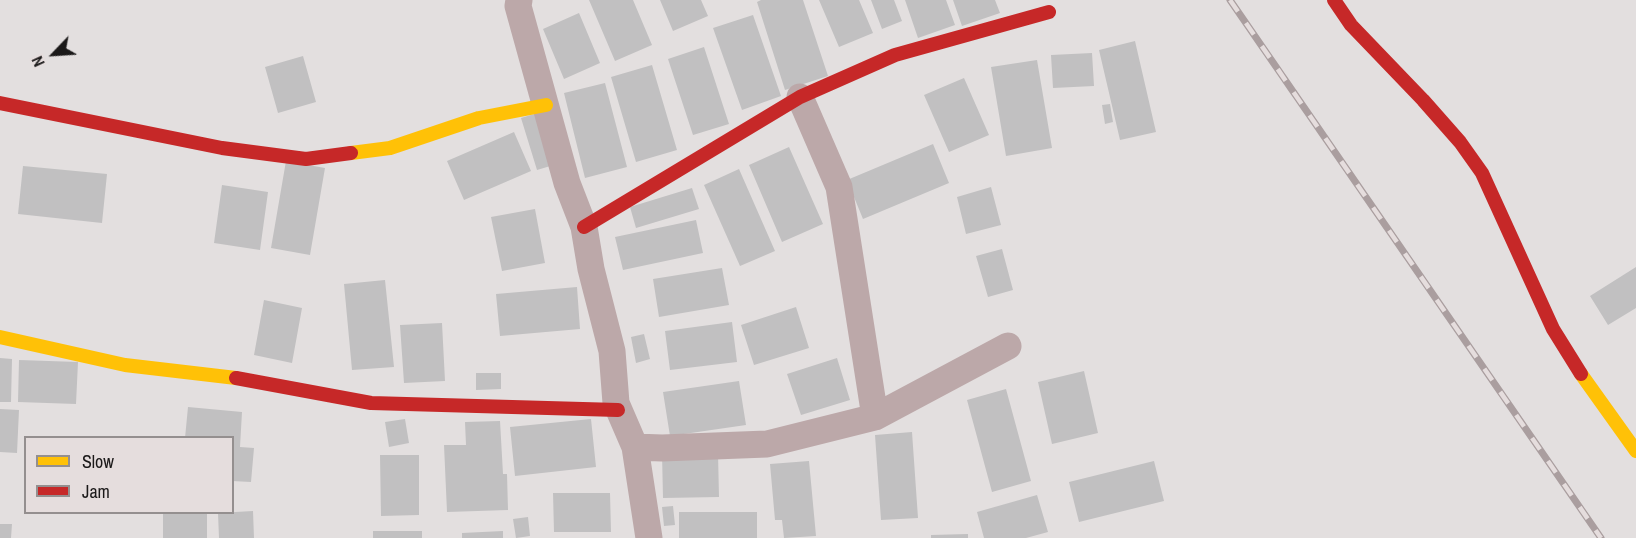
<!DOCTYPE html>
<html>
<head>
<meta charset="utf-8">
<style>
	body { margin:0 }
	#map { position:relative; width:1636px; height:538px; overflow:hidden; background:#e3dfdf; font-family:"Archivo Narrow",sans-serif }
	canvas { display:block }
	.legend { position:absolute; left:24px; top:436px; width:210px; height:78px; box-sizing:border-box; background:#e5dddd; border:2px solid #948f8f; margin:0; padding:8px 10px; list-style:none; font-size:18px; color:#1b1919 }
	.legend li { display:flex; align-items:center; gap:12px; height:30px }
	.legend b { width:30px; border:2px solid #948f8f }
	.north { position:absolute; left:24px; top:24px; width:60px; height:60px; -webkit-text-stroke:4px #e5dddd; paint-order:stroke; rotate:245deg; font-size:16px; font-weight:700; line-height:24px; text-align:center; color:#1b1919 }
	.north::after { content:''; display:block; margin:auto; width:21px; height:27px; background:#1b1919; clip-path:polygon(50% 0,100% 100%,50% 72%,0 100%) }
</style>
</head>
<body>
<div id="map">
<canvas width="1636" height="538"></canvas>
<ul class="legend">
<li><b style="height:8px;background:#ffc107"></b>Slow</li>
<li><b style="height:8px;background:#c62828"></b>Jam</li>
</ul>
<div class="north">N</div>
</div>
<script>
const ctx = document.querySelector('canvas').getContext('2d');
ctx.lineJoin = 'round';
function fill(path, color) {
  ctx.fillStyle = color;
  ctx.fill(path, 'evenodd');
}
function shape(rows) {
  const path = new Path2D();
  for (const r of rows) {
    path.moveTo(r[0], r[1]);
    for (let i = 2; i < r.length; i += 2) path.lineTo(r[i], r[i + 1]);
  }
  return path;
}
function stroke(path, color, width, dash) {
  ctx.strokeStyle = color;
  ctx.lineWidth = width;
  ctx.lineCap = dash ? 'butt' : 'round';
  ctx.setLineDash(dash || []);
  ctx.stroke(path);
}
const building = shape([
	[589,0,633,0,652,45,615,61],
	[660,0,701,0,708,16,673,31],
	[761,0,803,0,828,76,785,90,757,2],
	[819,0,859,0,873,33,839,47],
	[871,0,894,0,902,21,882,29],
	[905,0,946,0,955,25,918,38],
	[953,0,995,0,1000,13,962,26],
	[579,13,600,63,564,79,543,29],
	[753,15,781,96,742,110,713,28],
	[1135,41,1156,132,1120,140,1099,50],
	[704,47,729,124,693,135,668,59],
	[1092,53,1094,86,1053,88,1051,55],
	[303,56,316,102,278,113,265,67],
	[1037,60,1052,148,1006,156,991,67],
	[652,65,677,150,636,162,611,77],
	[964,78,989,135,949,152,924,95],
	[605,83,627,167,585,178,564,93],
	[1110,104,1113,122,1105,124,1102,105],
	[541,112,557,164,537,170,521,118],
	[514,132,531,171,464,200,447,161],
	[933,144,949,183,863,219,847,180],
	[789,147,823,224,782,242,749,165],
	[286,161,325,168,310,255,271,248],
	[23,166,107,174,102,223,18,214],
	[739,169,775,251,740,266,704,185],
	[222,185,268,192,260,250,214,243],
	[991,187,1001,225,966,234,957,197],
	[692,188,699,209,636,228,630,207],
	[535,209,545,263,502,271,491,217],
	[696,220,703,253,623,270,615,237],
	[1002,249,1013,290,988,297,976,256],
	[1636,267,1636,308,1608,325,1590,296],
	[722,268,729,305,659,317,653,279],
	[385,280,394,367,352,370,344,284],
	[577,287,580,329,500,336,496,294],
	[264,300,302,308,292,363,254,355],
	[796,307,809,348,754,365,741,325],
	[732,322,737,362,670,370,665,331],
	[442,323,445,381,404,383,400,325],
	[644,334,650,359,636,363,631,337],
	[0,358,12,359,11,402,0,402],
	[837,358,850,400,801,415,787,374],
	[19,360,78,362,76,404,18,402],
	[1084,371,1098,433,1052,444,1038,382],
	[476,373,501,373,501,389,476,390],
	[739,381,746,425,670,436,663,392],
	[1006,389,1031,481,992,492,967,400],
	[188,407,242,412,240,447,254,448,251,482,232,481,232,438,185,438],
	[0,409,19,410,17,453,0,452],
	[405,419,409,443,389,447,385,422],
	[591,419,596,467,515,476,510,427],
	[500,421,503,474,507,474,508,510,447,512,444,445,466,445,465,422],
	[912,432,918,518,881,520,875,435],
	[662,453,718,453,719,497,663,498],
	[380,455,419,455,419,515,381,516],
	[809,461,816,536,784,538,782,520,775,520,770,464],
	[1154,461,1164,501,1079,522,1069,482],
	[553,493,610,493,611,532,554,532],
	[1037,495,1048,532,1026,538,984,538,977,512],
	[673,506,675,525,664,526,662,507],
	[253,511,254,538,219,538,218,513],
	[163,512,207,512,207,538,163,538],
	[679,512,757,512,757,538,679,538],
	[528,517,530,536,516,538,513,519],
	[0,524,12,524,11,538,0,538],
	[373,531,422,531,422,538,373,538],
	[503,531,503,538,462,538,462,533],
	[968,534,968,538,931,538,931,535]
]);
const street = shape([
	[519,0,518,6,567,183,584,227,591,269,612,351,616,403,635,447,649,538],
	[800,97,839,187,875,417],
	[635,447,662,448,767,444,875,417,1008,346]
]);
const slow = shape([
	[351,153,390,148,479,118,546,105],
	[0,337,125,365,236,378],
	[1581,374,1636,451]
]);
const jam = shape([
	[1334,0,1351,25,1423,100,1460,142,1482,173,1553,329,1581,374],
	[0,103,222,148,306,159,351,153],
	[584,227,800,97,895,55,1049,12],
	[236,378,371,403,618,410]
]);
const rail = shape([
	[1230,0,1601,538]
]);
fill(building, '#c1c0c1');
stroke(street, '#bca8a9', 27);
stroke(slow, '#ffc107', 14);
stroke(jam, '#c62828', 14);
stroke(rail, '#aa9e9f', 7);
stroke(rail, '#e5dddd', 4.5, [14]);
</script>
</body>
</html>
